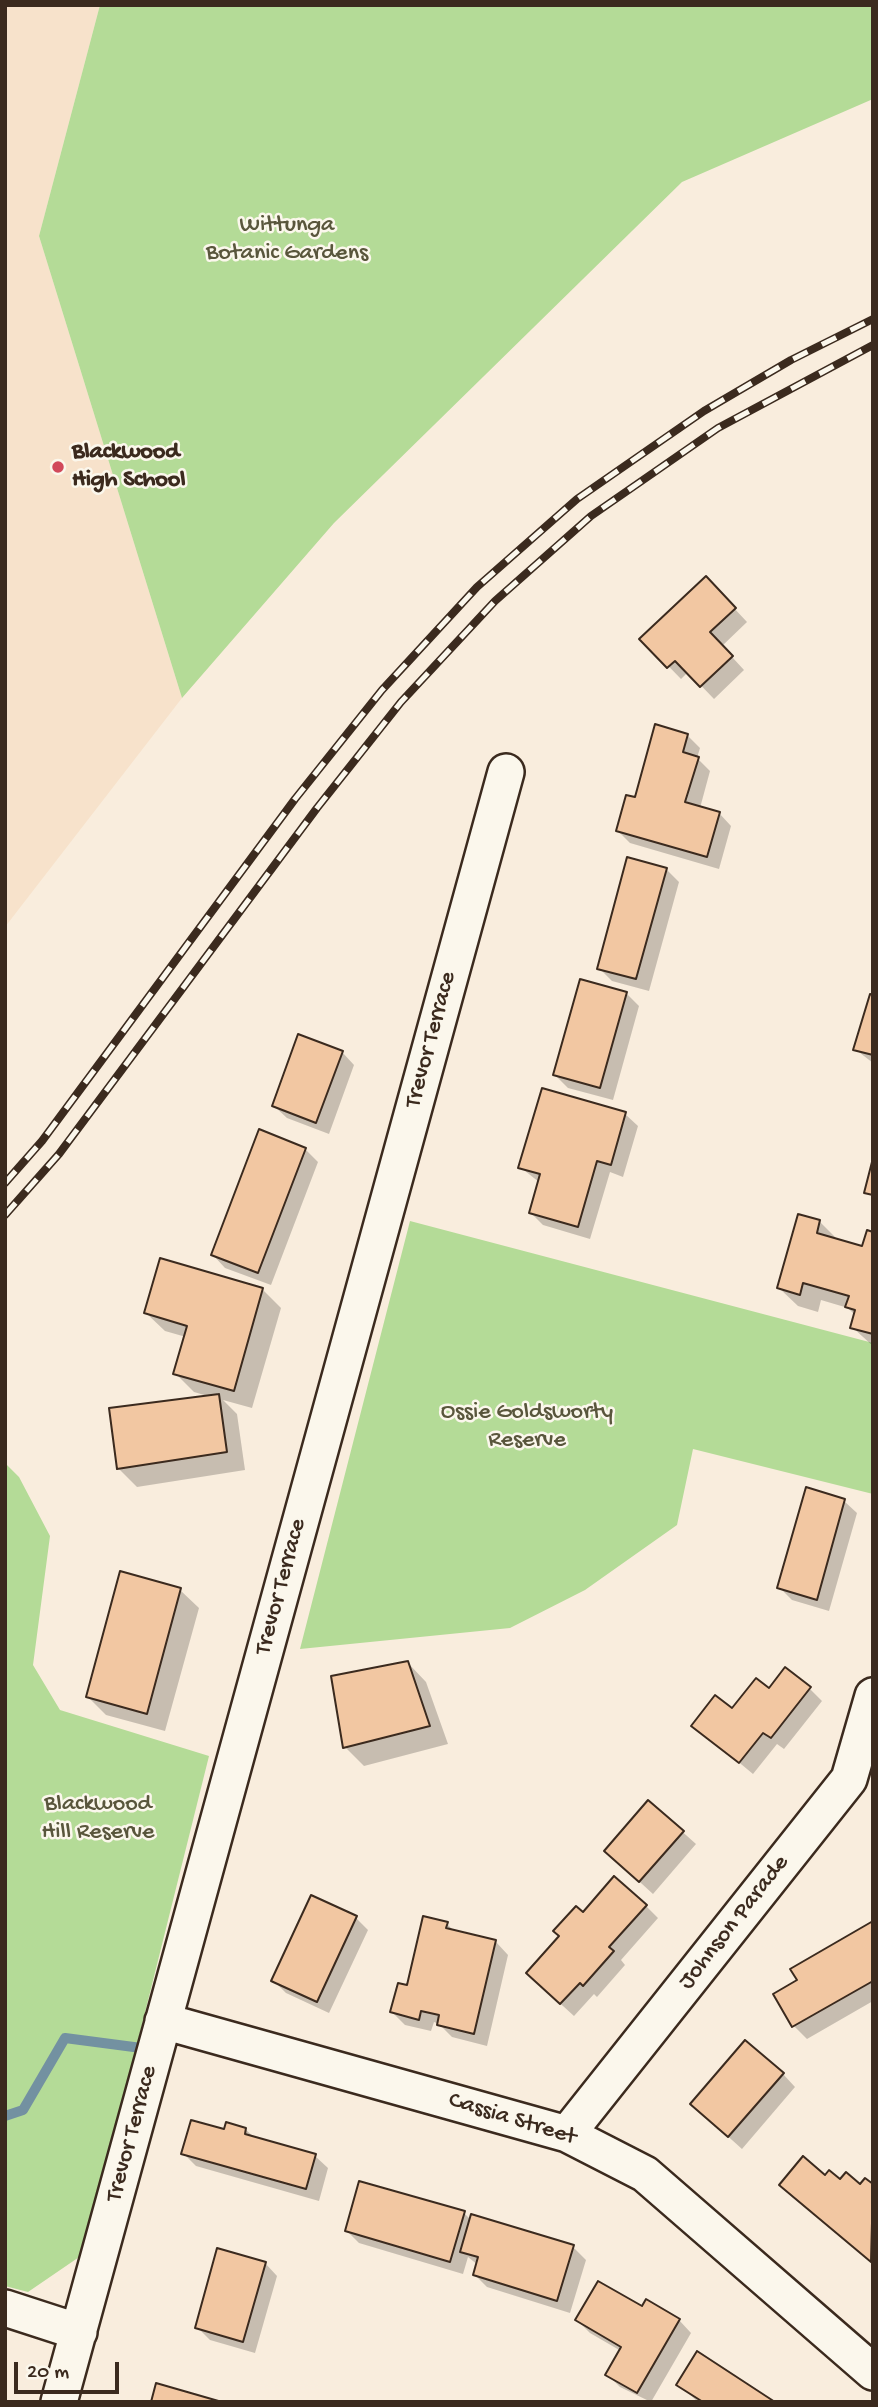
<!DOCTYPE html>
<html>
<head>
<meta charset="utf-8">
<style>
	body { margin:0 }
	#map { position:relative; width:878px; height:2407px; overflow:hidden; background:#f9eddd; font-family:"Gochi Hand",sans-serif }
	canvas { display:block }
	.frame { position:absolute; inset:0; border:7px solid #3b2a1e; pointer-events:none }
	.scale { position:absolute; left:14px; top:2362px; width:105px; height:32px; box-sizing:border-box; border:4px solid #3b2a1e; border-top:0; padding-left:9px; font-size:21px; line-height:24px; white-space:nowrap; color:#3b2a1e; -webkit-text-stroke:5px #fbf7ec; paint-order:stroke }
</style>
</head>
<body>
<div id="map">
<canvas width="878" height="2407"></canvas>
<div class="frame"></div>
<div class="scale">20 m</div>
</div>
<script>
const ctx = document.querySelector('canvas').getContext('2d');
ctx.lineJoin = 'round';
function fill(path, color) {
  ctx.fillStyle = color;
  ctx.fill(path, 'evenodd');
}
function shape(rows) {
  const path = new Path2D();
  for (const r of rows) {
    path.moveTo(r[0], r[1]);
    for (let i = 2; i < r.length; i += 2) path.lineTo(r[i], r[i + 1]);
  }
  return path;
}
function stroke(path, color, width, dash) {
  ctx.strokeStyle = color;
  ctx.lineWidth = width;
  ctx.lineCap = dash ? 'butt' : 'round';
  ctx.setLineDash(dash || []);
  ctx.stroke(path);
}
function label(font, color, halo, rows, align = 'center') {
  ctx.font = font + ' "Gochi Hand",sans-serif';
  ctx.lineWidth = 5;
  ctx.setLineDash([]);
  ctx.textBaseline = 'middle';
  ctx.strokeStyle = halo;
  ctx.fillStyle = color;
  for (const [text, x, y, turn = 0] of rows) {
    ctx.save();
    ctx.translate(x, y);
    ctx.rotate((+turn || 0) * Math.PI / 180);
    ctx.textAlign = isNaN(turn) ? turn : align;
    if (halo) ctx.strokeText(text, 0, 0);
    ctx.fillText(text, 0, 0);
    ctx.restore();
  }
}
const built = shape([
	[5,5,100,5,39,236,182,698,5,927]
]);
const green = shape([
	[100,5,873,5,873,99,682,182,334,523,182,698,39,236],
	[410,1221,873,1343,873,1494,693,1449,677,1525,585,1590,510,1628,300,1649],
	[5,1463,19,1477,50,1536,33,1665,60,1710,209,1756,85,2253,28,2292,5,2286]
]);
const shadow = shape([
	[718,591,747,622,722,646,744,670,714,699,688,672,681,679,642,639],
	[687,735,700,748,697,758,710,771,700,808,719,813,731,826,719,869,630,843,618,831,636,799],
	[666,869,679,882,649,991,612,981,599,968],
	[626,993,639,1006,613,1100,568,1088,555,1075],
	[873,996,873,1063,855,1049],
	[342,1052,354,1065,329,1134,287,1118,274,1106],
	[625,1114,638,1126,623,1177,610,1172,590,1239,543,1225,531,1213,539,1182,520,1167],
	[305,1149,318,1162,271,1285,225,1268,213,1255],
	[799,1217,820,1222,839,1241,864,1248,873,1234,873,1346,852,1327,855,1315,848,1308,821,1300,818,1312,798,1306,779,1288],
	[262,1289,281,1308,252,1408,223,1400,237,1414,245,1470,137,1487,119,1469,211,1397,194,1392,175,1373,186,1337,165,1331,146,1313],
	[844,1501,857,1513,829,1611,792,1600,779,1587],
	[180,1590,199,1608,165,1731,106,1715,88,1697],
	[408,1663,426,1682,448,1744,364,1766,345,1747],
	[809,1688,822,1701,784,1749,777,1744,753,1774,694,1725,732,1711,770,1690],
	[649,1802,696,1844,653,1894,619,1863],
	[646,1906,658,1918,621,1960,625,1965,597,1997,594,1994,574,2016,541,1986,561,1936,583,1914],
	[356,1918,368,1930,329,2013,286,1993,273,1980],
	[447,1924,455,1932,496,1942,508,1955,487,2046,452,2037,439,2024,434,2022,431,2031,405,2025,392,2012],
	[873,1924,873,2001,807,2039,794,2026,799,1981],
	[783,2074,795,2087,742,2149,692,2104],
	[245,2129,255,2138,315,2156,328,2168,319,2201,196,2166,183,2153,225,2131],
	[825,2177,873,2186,873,2264,781,2185],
	[464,2213,471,2220,573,2247,586,2260,570,2313,487,2287,475,2275,478,2265,468,2257,463,2274,359,2243,347,2231],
	[265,2263,277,2276,255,2353,210,2340,197,2327],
	[643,2309,679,2320,691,2333,651,2402,620,2387,607,2374,621,2351,590,2333,577,2320],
	[678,2384,771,2402,698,2402]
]);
const stream = shape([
	[5,2116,23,2110,65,2038,149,2049]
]);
const building = shape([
	[706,576,736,608,710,632,733,656,700,687,675,661,667,668,639,639,706,576],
	[655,724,688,734,683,752,699,757,685,802,720,812,707,857,616,831,626,795,635,797,655,724],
	[627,857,667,868,636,979,597,969,627,857],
	[580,979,627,992,600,1088,553,1075,580,979],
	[870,994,873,995,873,1055,853,1050,870,994],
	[298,1034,343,1051,316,1123,272,1106,298,1034],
	[542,1088,626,1112,611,1165,597,1161,578,1227,529,1213,540,1174,518,1168,542,1088],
	[259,1129,306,1148,258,1273,211,1255,259,1129],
	[873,1158,873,1195,864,1193,873,1158],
	[798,1214,820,1220,817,1233,862,1246,867,1230,873,1232,873,1334,850,1328,855,1310,845,1307,849,1296,803,1283,800,1295,777,1288,798,1214],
	[160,1258,263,1288,234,1391,173,1374,187,1326,144,1313,160,1258],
	[219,1394,227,1452,117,1469,109,1408,219,1394],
	[806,1487,845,1499,817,1600,777,1588,806,1487],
	[120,1571,181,1588,147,1714,86,1697,120,1571],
	[408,1661,430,1726,343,1748,331,1676,408,1661],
	[785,1667,811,1687,771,1738,763,1733,739,1763,691,1726,715,1695,732,1708,756,1678,769,1688,785,1667],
	[648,1800,684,1831,639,1882,604,1851,648,1800],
	[614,1876,647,1905,609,1947,614,1951,583,1986,580,1983,560,2004,526,1973,559,1936,553,1931,576,1906,583,1912,614,1876],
	[311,1895,357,1916,317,2002,271,1981,311,1895],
	[423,1916,448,1922,446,1928,496,1940,474,2034,437,2025,439,2015,421,2011,419,2020,390,2012,398,1983,407,1985,423,1916],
	[873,1921,873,1981,792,2027,773,1994,797,1980,790,1969,873,1921],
	[745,2040,784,2073,728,2137,690,2104,745,2040],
	[191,2120,224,2129,226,2122,246,2128,245,2134,316,2154,306,2189,181,2154,191,2120],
	[803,2156,825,2175,829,2170,840,2179,846,2172,860,2184,865,2178,873,2184,871,2262,779,2185,803,2156],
	[359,2181,465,2211,450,2262,345,2231,359,2181],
	[471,2214,574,2245,557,2301,473,2275,478,2257,460,2252,471,2214],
	[217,2248,266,2262,243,2342,195,2328,217,2248],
	[598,2281,642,2306,646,2299,680,2319,637,2393,605,2375,621,2347,575,2320,598,2281],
	[697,2351,775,2402,703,2402,676,2385,697,2351],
	[156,2383,222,2402,151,2402,156,2383]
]);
const minor = shape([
	[163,2021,567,2134,645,2174,873,2372],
	[567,2134,849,1779,873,1696],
	[5,2308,79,2332],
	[59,2402,506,772]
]);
const rail = shape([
	[5,1183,42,1141,295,799,382,690,477,587,577,499,704,411,791,360,873,319],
	[5,1215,59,1154,317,808,401,702,495,601,591,516,718,428,873,345]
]);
const markers = [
	[58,467,7,"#d1495b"]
];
const parkNames = [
	["Wittunga",287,226],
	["Botanic Gardens",287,254],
	["Ossie Goldsworty",527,1413],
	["Reserve",527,1441],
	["Blackwood",98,1805],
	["Hill Reserve",98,1833]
];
const poiNames = [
	["Blackwood",72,453],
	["High School",72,481]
];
const streetNames = [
	["Trevor Terrace",432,1040,-75],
	["Trevor Terrace",282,1587,-75],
	["Johnson Parade",735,1923,-52],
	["Cassia Street",512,2120,17],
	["Trevor Terrace",133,2134,-75]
];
fill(built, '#f7e2cb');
fill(green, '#b4db97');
fill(shadow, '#0003');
stroke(stream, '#7391a1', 10);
fill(building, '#f2c7a2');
stroke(building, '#3b2a1e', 2);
stroke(minor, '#3b2a1e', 40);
stroke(minor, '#fbf7ec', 35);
stroke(rail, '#3b2a1e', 8);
stroke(rail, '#fbf7ec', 5, [16]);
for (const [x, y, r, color] of markers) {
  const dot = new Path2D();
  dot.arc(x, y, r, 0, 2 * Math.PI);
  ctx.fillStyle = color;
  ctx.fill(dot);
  stroke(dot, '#fbf7ec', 2.5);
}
label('24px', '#59563c', '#fbf7ec', parkNames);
label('bold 24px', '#3b2a1e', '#fbf7ec', poiNames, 'left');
label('24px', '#3b2a1e', '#fbf7ec', streetNames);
</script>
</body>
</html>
